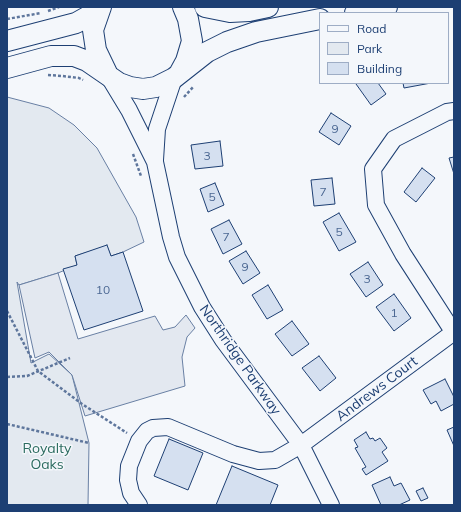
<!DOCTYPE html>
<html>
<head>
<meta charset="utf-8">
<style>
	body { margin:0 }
	#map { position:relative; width:461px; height:512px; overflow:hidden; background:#f4f7fb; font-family:Mulish,sans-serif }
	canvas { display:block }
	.frame { position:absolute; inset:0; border:8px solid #1d3f73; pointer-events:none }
	.legend { position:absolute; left:319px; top:12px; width:130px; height:72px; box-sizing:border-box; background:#f4f7fb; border:1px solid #9eadc5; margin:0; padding:5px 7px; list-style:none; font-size:12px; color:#1d3f73 }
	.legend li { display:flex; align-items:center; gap:8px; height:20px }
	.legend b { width:20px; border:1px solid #9eadc5 }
</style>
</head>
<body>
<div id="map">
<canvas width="461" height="512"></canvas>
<div class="frame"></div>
<ul class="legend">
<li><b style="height:5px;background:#f4f7fb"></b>Road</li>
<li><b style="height:11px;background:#e3e9f0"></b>Park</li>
<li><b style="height:11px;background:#d5e0f0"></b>Building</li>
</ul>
</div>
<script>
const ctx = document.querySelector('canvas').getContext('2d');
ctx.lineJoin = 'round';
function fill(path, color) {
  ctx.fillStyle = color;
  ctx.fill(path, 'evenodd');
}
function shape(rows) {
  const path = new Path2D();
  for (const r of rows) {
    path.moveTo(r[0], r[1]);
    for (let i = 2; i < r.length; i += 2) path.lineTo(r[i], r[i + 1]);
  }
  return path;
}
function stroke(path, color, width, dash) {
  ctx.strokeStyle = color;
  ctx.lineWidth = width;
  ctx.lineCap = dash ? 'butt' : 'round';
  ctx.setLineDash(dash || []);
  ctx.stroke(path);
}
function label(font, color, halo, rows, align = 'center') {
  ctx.font = font + ' Mulish,sans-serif';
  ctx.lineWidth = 3;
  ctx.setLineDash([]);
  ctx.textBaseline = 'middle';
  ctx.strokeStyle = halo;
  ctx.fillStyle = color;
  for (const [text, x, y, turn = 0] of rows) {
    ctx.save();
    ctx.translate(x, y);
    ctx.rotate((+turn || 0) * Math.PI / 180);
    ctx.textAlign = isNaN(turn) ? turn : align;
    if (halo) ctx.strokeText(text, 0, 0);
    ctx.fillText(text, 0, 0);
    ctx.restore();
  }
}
const green = shape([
	[7,97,49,108,74,125,97,148,136,217,144,242,123,252,111,256,107,246,75,256,77,265,58,273,19,285,17,282,31,363,49,354,72,375,89,443,88,505,7,505,7,97]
]);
const parking = shape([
	[58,273,78,339,155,316,163,330,175,327,186,315,195,328,187,337,182,357,185,386,85,416,72,375,49,352,35,358,19,285,58,273]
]);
const building = shape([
	[357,83,378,83,386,94,371,105,356,84,357,83],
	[403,83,431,83,404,88,403,83],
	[331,113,351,126,339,145,319,132,331,113],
	[220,141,223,166,195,169,191,145,220,141],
	[454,157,454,174,449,158,454,157],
	[422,168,435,178,416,202,404,192,422,168],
	[332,178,335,204,314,206,311,180,332,178],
	[215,183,224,205,208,212,200,189,215,183],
	[339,213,356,242,339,251,323,222,339,213],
	[229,220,242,244,223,254,211,229,229,220],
	[107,245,111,256,123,252,143,311,84,330,63,269,77,265,75,256,107,245],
	[246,251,260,273,243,284,229,261,246,251],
	[368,262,383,285,366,297,350,274,368,262],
	[268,285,283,310,267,319,252,295,268,285],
	[394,294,411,318,394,331,376,307,394,294],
	[292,321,309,344,292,356,275,334,292,321],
	[319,356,336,378,320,391,302,368,319,356],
	[445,379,454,397,454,404,441,411,436,401,431,404,423,390,445,379],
	[454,427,454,446,447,430,454,427],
	[366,432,370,439,373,438,375,441,380,438,387,448,382,452,388,461,366,475,362,469,366,467,355,448,358,447,354,440,366,432],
	[169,439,203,453,188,490,154,476,169,439],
	[232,466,278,485,270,505,216,505,232,466],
	[390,477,394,486,401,483,410,500,399,505,381,505,372,485,390,477],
	[423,488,428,498,421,501,416,491,423,488]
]);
const path = shape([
	[48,11,59,7],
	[7,19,41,13],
	[48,75,62,76,79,78,83,80],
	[184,97,194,86],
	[133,154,141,176],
	[7,311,38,371,82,404,127,433],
	[7,377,27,376,70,358],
	[7,424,89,443]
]);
const minor = shape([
	[109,77,129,110,155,162,171,237,177,257,202,307,223,340,301,445,331,505],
	[454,111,447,112,394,139,373,169,376,205,403,254,454,333],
	[155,160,157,129,174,78],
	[139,505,131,493,128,480,129,466,139,441,147,431,153,428,168,427,233,454,259,461,275,460,301,445,454,332]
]);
const major = shape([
	[101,7,93,30,96,50,108,75],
	[205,7,230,12,249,11,268,7],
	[355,13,387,7],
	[7,41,76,23,92,14,101,7],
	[7,68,51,56,74,56,87,61,119,83,130,87,143,89,156,87,174,78,207,52,227,42,256,32,320,19],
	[180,72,186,61,192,41,188,19,183,7]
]);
const numberNames = [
	["9",335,129],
	["3",207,156],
	["7",323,192],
	["5",212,197],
	["5",339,232],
	["7",226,237],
	["9",245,267],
	["3",367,279],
	["10",103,290],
	["1",394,313]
];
const streetNames = [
	["Northridge Parkway",240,360,55],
	["Andrews Court",377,389,-37]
];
const parkNames = [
	["Royalty",47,449],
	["Oaks",47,465]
];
fill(green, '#e3e9f0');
stroke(green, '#687fa3', 1);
fill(parking, '#e3e8f0');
stroke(parking, '#687fa3', 1);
fill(building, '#d5e0f0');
stroke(building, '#1d3f73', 1);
stroke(minor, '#1d3f73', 18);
stroke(major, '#1d3f73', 22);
stroke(path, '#5e769c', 2.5, [3, 2]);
stroke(minor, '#f4f7fb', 16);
stroke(major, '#f4f7fb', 20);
label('12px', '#4b6792', null, numberNames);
label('14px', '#1d3f73', '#f4f7fb', streetNames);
label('14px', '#2c6c60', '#f4f7fb', parkNames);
</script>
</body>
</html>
